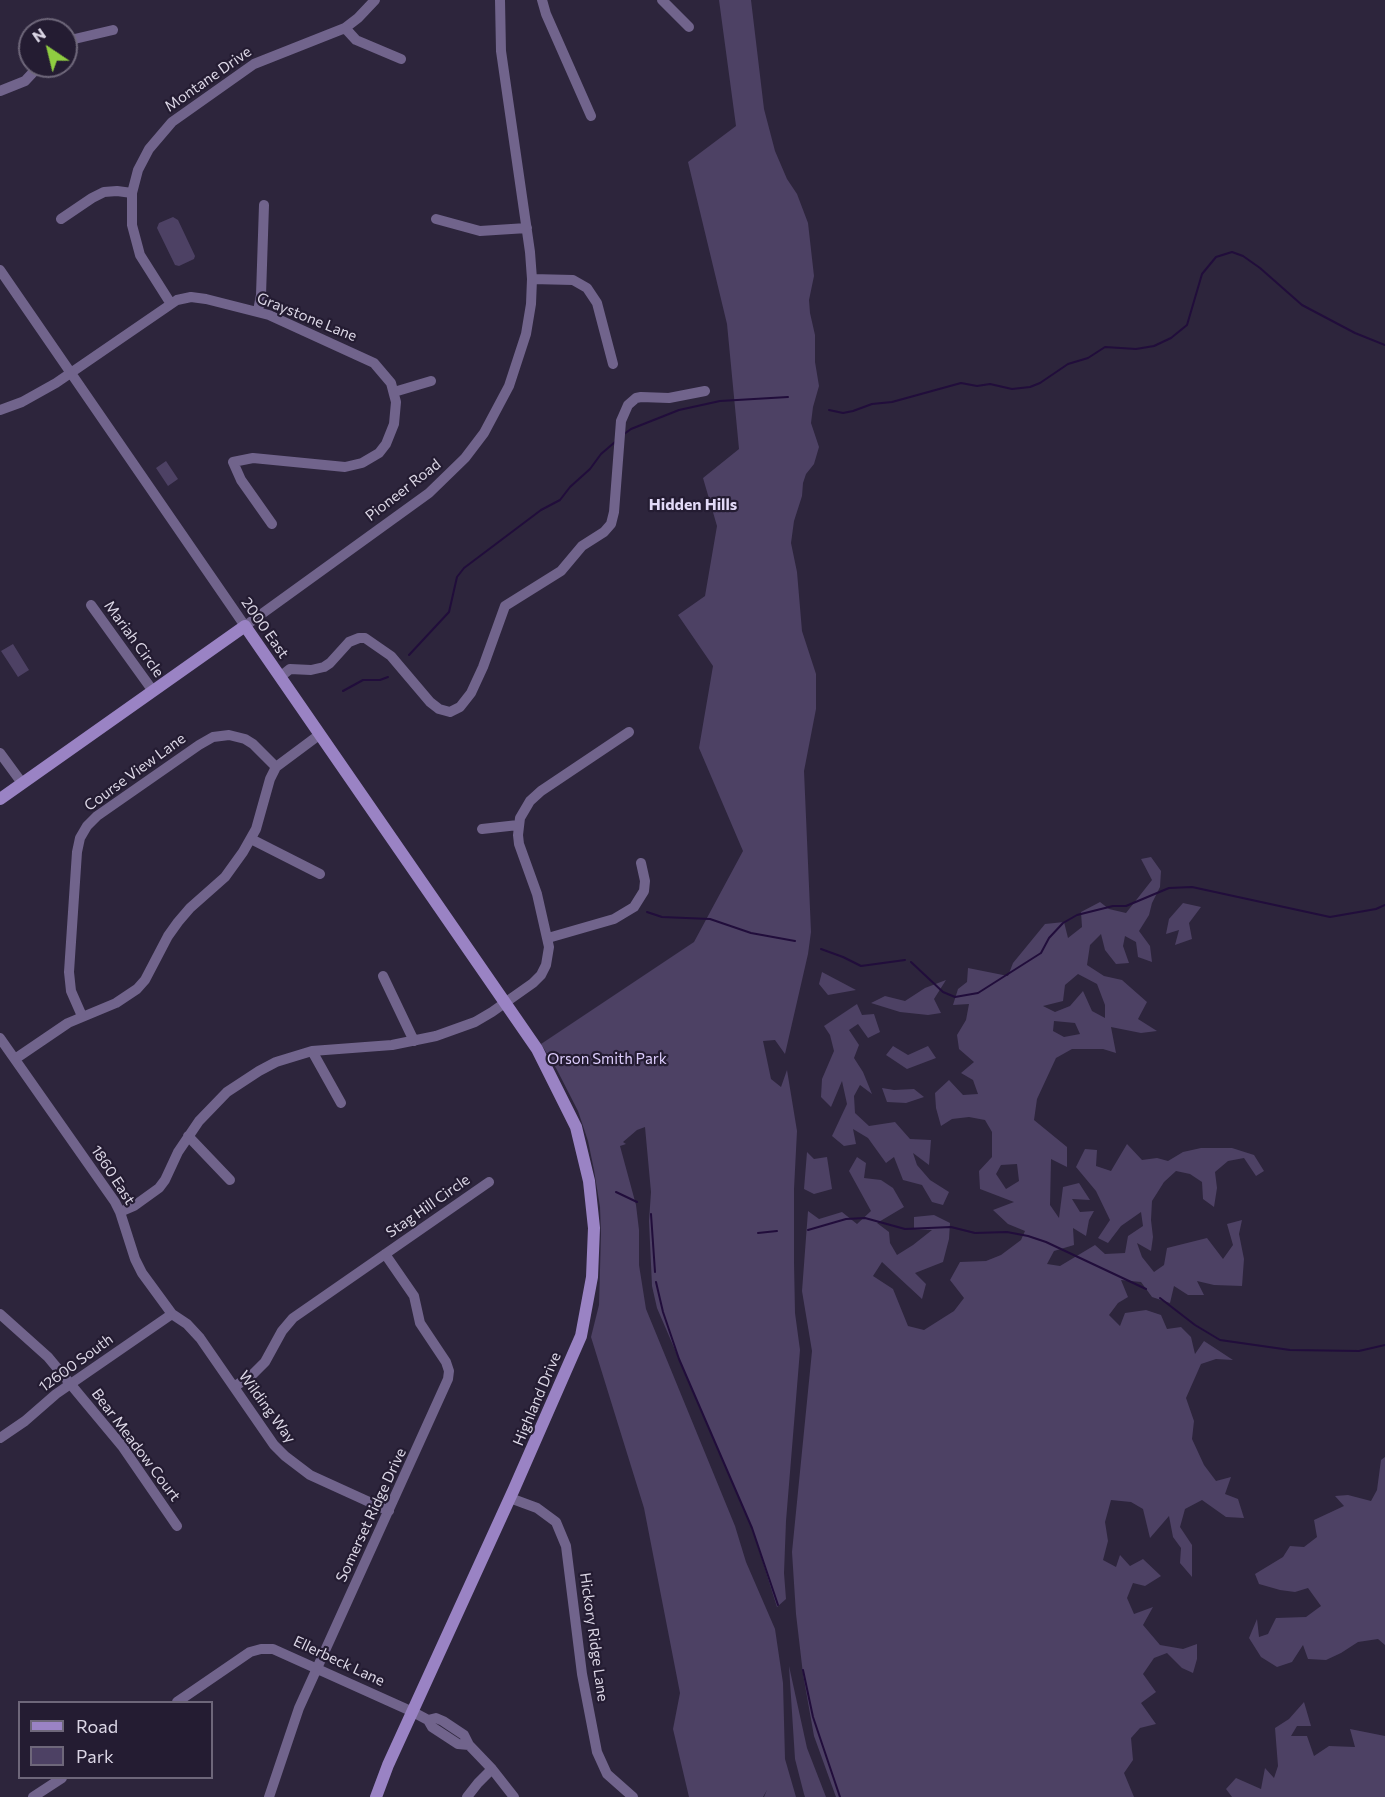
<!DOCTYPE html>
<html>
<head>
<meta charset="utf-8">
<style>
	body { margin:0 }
	#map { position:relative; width:1385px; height:1797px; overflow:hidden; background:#2d253c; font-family:Commissioner,sans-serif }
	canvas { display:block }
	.legend { position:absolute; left:18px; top:1701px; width:195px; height:78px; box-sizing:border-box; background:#241c32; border:2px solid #6e677a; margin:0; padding:8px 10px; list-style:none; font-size:18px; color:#dcd7e6 }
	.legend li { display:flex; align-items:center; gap:12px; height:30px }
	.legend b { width:30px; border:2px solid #6e677a }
	.north { position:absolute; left:18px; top:18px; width:60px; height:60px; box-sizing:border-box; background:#241c32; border:2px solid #6e677a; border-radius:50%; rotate:325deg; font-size:16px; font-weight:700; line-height:24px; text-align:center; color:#dcd7e6 }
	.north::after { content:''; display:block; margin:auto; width:21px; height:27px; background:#8fcd41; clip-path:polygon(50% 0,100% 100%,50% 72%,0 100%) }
</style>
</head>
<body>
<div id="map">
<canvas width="1385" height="1797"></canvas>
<ul class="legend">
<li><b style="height:8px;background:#9a83c4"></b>Road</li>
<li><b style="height:16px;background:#4d4164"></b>Park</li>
</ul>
<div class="north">N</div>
</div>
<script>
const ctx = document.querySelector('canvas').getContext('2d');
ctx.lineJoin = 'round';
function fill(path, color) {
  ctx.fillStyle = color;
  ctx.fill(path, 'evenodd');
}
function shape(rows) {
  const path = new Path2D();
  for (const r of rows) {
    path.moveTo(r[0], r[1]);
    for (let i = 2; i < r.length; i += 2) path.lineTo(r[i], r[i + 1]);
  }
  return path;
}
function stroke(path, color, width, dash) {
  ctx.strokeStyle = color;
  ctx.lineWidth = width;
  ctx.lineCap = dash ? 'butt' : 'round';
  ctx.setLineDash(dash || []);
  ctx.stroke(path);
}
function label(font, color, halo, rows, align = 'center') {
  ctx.font = font + ' Commissioner,sans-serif';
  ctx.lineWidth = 4.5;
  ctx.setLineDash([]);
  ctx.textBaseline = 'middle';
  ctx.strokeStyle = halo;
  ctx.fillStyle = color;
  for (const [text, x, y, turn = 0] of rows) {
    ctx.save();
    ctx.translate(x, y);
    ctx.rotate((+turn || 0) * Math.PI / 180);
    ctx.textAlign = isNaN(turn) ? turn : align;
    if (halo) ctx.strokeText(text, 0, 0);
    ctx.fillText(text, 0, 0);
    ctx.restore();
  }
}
const green = shape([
	[719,0,751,0,764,109,775,151,787,179,797,194,808,223,814,276,809,300,810,313,815,335,815,362,819,386,813,407,811,423,819,447,814,464,806,474,803,483,802,496,794,521,791,543,797,572,802,631,816,674,816,709,804,771,811,932,808,954,785,1054,775,1040,763,1041,771,1079,781,1087,787,1070,797,1131,794,1189,794,1262,795,1313,800,1350,786,1521,784,1573,786,1599,777,1607,753,1531,657,1308,652,1286,649,1221,651,1192,645,1127,637,1130,623,1142,626,1144,620,1146,636,1205,639,1230,639,1265,646,1309,735,1526,746,1562,775,1629,783,1683,785,1759,796,1797,764,1797,767,1790,763,1797,689,1797,673,1729,680,1693,644,1508,591,1337,599,1305,601,1234,600,1207,594,1170,588,1141,578,1111,556,1068,541,1044,694,942,743,851,699,748,713,666,678,615,705,596,717,526,703,478,739,449,727,324,688,162,736,126],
	[173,217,178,220,195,256,194,259,179,266,175,265,157,228,159,223],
	[166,461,178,479,168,486,156,468],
	[13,644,29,670,18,677,1,651],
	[1151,857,1161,871,1160,887,1152,903,1149,915,1139,931,1150,946,1152,962,1138,957,1136,942,1125,936,1123,946,1129,963,1116,964,1105,950,1101,934,1090,945,1087,965,1104,976,1122,980,1147,1002,1138,1019,1157,1031,1141,1033,1111,1027,1116,1053,1103,1049,1072,1049,1056,1058,1037,1099,1034,1120,1067,1147,1067,1167,1051,1159,1050,1205,1059,1218,1063,1187,1079,1183,1090,1200,1072,1199,1080,1212,1094,1211,1089,1220,1086,1236,1073,1228,1074,1245,1054,1251,1047,1264,1060,1266,1095,1245,1105,1254,1125,1253,1128,1236,1143,1226,1141,1212,1121,1226,1108,1243,1098,1238,1110,1220,1096,1191,1076,1167,1085,1149,1097,1150,1096,1166,1111,1171,1127,1144,1142,1160,1157,1158,1168,1161,1183,1152,1201,1148,1232,1148,1254,1155,1264,1171,1256,1176,1244,1158,1228,1161,1215,1172,1217,1188,1214,1207,1203,1199,1202,1182,1190,1174,1176,1171,1164,1182,1152,1201,1151,1220,1153,1237,1151,1251,1137,1243,1142,1257,1154,1272,1164,1265,1167,1248,1207,1238,1223,1259,1233,1245,1227,1224,1242,1220,1239,1234,1244,1259,1242,1286,1214,1285,1197,1281,1204,1295,1188,1295,1174,1286,1170,1303,1152,1297,1141,1282,1121,1280,1128,1297,1118,1303,1109,1315,1120,1326,1125,1313,1146,1310,1161,1315,1167,1329,1181,1327,1191,1337,1195,1354,1204,1341,1233,1360,1216,1359,1201,1364,1186,1398,1194,1421,1192,1439,1204,1465,1216,1481,1231,1477,1225,1494,1238,1499,1244,1518,1226,1517,1202,1500,1185,1509,1180,1527,1192,1545,1192,1577,1180,1563,1181,1548,1173,1537,1169,1516,1150,1538,1143,1509,1131,1502,1111,1500,1105,1522,1108,1541,1103,1560,1116,1567,1120,1555,1130,1566,1143,1559,1161,1576,1145,1586,1133,1583,1127,1598,1134,1614,1153,1607,1143,1625,1160,1645,1183,1649,1197,1644,1197,1659,1193,1673,1182,1668,1167,1653,1154,1658,1143,1674,1156,1692,1141,1703,1156,1724,1140,1728,1131,1738,1133,1760,1124,1773,1134,1797,836,1797,814,1736,803,1674,796,1614,792,1552,812,1351,802,1291,808,1211,819,1219,842,1212,857,1224,871,1211,849,1171,857,1157,866,1163,864,1178,881,1180,893,1188,904,1207,877,1223,889,1232,890,1243,897,1255,913,1245,932,1230,914,1229,914,1217,934,1215,950,1223,949,1239,943,1262,915,1273,926,1284,922,1299,882,1262,873,1276,893,1289,908,1326,924,1330,954,1311,964,1298,950,1280,960,1262,986,1261,1001,1255,1021,1240,1025,1231,1008,1224,993,1210,1014,1202,980,1189,979,1171,992,1157,992,1132,985,1120,969,1117,952,1119,941,1126,936,1108,935,1093,949,1080,963,1095,978,1094,973,1080,961,1073,974,1062,959,1049,957,1035,966,1020,969,1004,953,1005,958,989,967,982,968,968,1008,976,1013,963,1045,924,1064,922,1068,938,1082,927,1081,912,1100,902,1109,909,1126,913,1152,880,1141,859],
	[1078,974,1097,984,1105,1005,1105,1018,1092,1011,1083,991,1070,1006,1055,1012,1043,1006,1063,1001,1065,985],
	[1054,1021,1075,1023,1080,1034,1064,1037,1053,1031],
	[1017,1164,1019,1181,1006,1189,996,1174,1001,1165],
	[1183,903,1201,907,1189,923,1192,939,1175,945,1179,930,1166,934,1169,919],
	[822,972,856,990,828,995,819,984],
	[946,980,934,999,941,1013,928,1015,900,1012,871,1003,885,996,905,1001,925,988],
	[857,1004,862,1015,874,1014,880,1032,868,1038,858,1024,849,1030,859,1045,854,1058,863,1072,872,1094,860,1085,854,1096,855,1113,869,1126,895,1122,910,1139,931,1140,929,1165,913,1153,917,1165,930,1180,949,1192,943,1205,932,1202,922,1185,903,1180,894,1157,886,1163,868,1138,853,1129,856,1144,844,1146,832,1136,847,1104,842,1081,831,1107,821,1097,822,1079,834,1051,830,1035,824,1026],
	[893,1046,908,1055,928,1046,936,1058,907,1069,886,1055],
	[882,1088,894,1090,914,1089,924,1097,906,1103,887,1102],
	[807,1152,814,1159,827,1157,832,1189,814,1194,804,1189],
	[1385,1457,1385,1645,1378,1639,1358,1642,1341,1653,1326,1660,1308,1659,1303,1645,1292,1662,1277,1667,1261,1657,1249,1638,1257,1619,1259,1637,1268,1634,1276,1618,1306,1617,1321,1606,1308,1588,1295,1592,1280,1590,1259,1584,1255,1574,1283,1557,1290,1546,1304,1547,1317,1537,1314,1520,1344,1506,1335,1496,1348,1495,1371,1501,1377,1490,1381,1460],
	[789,1666,807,1748,826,1797,805,1797,804,1794,795,1759],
	[1304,1702,1311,1726,1297,1726,1291,1736,1307,1736,1314,1756,1329,1746,1355,1747,1350,1729,1385,1736,1385,1797,1232,1797,1226,1789,1236,1778,1261,1789,1265,1768,1274,1778,1278,1766,1275,1728,1289,1719]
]);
const stream = shape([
	[829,410,843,413,853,411,872,404,892,402,961,383,977,386,990,384,1012,389,1030,387,1040,383,1068,364,1088,358,1105,347,1136,349,1154,346,1171,338,1187,325,1202,274,1216,257,1232,252,1243,256,1260,268,1302,305,1355,333,1385,345],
	[624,434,631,429,679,410,720,401,788,397],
	[409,655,449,612,457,577,464,568,541,510,560,500,570,487,590,469,601,454,615,442],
	[343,691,363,680,380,680,388,677],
	[647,912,662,917,710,919,751,933,795,941],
	[821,949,843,957,861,966,905,960],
	[911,962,943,992,955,997,978,993,1041,953,1049,938,1063,923,1077,915,1113,906,1126,906,1169,888,1192,887,1330,917,1376,909,1385,905],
	[616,1192,637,1202],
	[651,1214,655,1272],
	[808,1230,846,1219,865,1218,905,1229,951,1227,975,1233,1007,1232,1028,1236,1046,1242,1146,1289],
	[758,1233,777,1231],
	[656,1282,663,1312,679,1359,752,1528,778,1605],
	[1160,1298,1195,1325,1220,1340,1290,1350,1359,1351,1385,1345],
	[803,1670,813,1717,840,1797]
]);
const street = shape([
	[542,0,546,14,591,116],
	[662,0,689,27],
	[345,28,356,40,401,59],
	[66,41,113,30],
	[0,91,25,81,39,66],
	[61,219,92,198,104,192,117,191,132,193],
	[436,219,480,231,527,228],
	[0,270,245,626,429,493,465,458,484,433,509,386,526,334,531,304,532,279,530,252,501,51,500,0],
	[532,279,573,280,587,288,597,303,613,364],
	[171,304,140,255,132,225,132,193,138,170,149,149,172,122,254,64,345,28,358,18,375,0],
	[258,311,261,295,264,205],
	[394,392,431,381],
	[0,410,22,402,56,383,177,300,191,297,206,299,269,315,374,363,391,383,396,402,394,424,386,444,379,453,362,463,345,467,253,458,233,462,241,480,272,524],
	[91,605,153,691],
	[280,677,290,669,311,670,324,667,330,663,349,642,359,638,365,638,391,656,430,702,439,709,450,712,460,707,471,693,483,667,505,606,561,571,582,546,604,532,611,524,614,512,621,421,628,405,636,398,641,397,669,398,705,391],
	[0,753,22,783],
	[482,829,518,825],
	[251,839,320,874],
	[548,938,614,919,634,907,644,891,645,881,641,863],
	[383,976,414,1041],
	[82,1016,71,991,69,972,77,852,80,838,87,826,97,816,199,745,213,737,229,735,245,739,253,744,276,767],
	[0,1038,115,1202,120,1212,135,1259,142,1273,172,1314,187,1324,200,1338,274,1445,285,1456,310,1475,389,1511],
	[312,1051,341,1103],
	[15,1059,68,1023,116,1003,137,989,145,980,168,936,178,922,190,908,225,877,243,852,256,829,270,779,276,767,319,735],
	[188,1136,230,1180],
	[120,1212,134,1206,159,1188,165,1180,178,1152,199,1121,227,1092,259,1071,276,1062,312,1051,392,1045,436,1036,475,1022,492,1012,533,983,541,975,546,965,549,947,537,894,519,844,518,835,520,818,530,801,541,791,629,732],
	[0,1314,48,1357,82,1398,122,1446,177,1526],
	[234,1387,253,1374,265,1362,282,1331,293,1318,489,1182],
	[0,1438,25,1421,56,1394,172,1314],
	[510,1498,537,1508,556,1522,566,1546,582,1674,597,1752,607,1774,633,1797],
	[177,1702,250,1652,261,1649,273,1649,413,1712,428,1720,432,1727,458,1744,469,1745],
	[428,1720,436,1718,443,1721,464,1735,469,1745,492,1769,514,1797],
	[33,1797,62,1778],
	[269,1797,299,1708,448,1379,449,1371,446,1362,420,1323,414,1296,385,1254],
	[467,1797,478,1783,492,1769]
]);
const secondary = shape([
	[0,799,245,626,537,1049,576,1127,589,1181,594,1228,592,1277,581,1336,514,1489,388,1765,376,1797]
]);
const streetNames = [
	["Montane Drive",208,79,-35],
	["Graystone Lane",307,317,22],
	["Pioneer Road",403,490,-38],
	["2000 East",265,628,55],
	["Mariah Circle",134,639,54],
	["Course View Lane",135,772,-36],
	["1860 East",113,1175,57],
	["Stag Hill Circle",428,1206,-35],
	["12600 South",76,1363,-36],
	["Highland Drive",537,1399,-67],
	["Wilding Way",267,1407,54],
	["Bear Meadow Court",136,1445,53],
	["Somerset Ridge Drive",371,1515,-65],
	["Hickory Ridge Lane",594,1637,82],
	["Ellerbeck Lane",339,1661,25]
];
const parkNames = [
	["Orson Smith Park",607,1059]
];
const neighbourhoodNames = [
	["Hidden Hills",693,505]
];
fill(green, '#4d4164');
stroke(stream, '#210d3b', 2);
stroke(street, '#71648c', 10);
stroke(secondary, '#9a83c4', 12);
label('15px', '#dcd7e6', '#241c32', streetNames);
label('15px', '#ddcdfd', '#241c32', parkNames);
label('bold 16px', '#e2d9f7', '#241c32', neighbourhoodNames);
</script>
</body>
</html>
